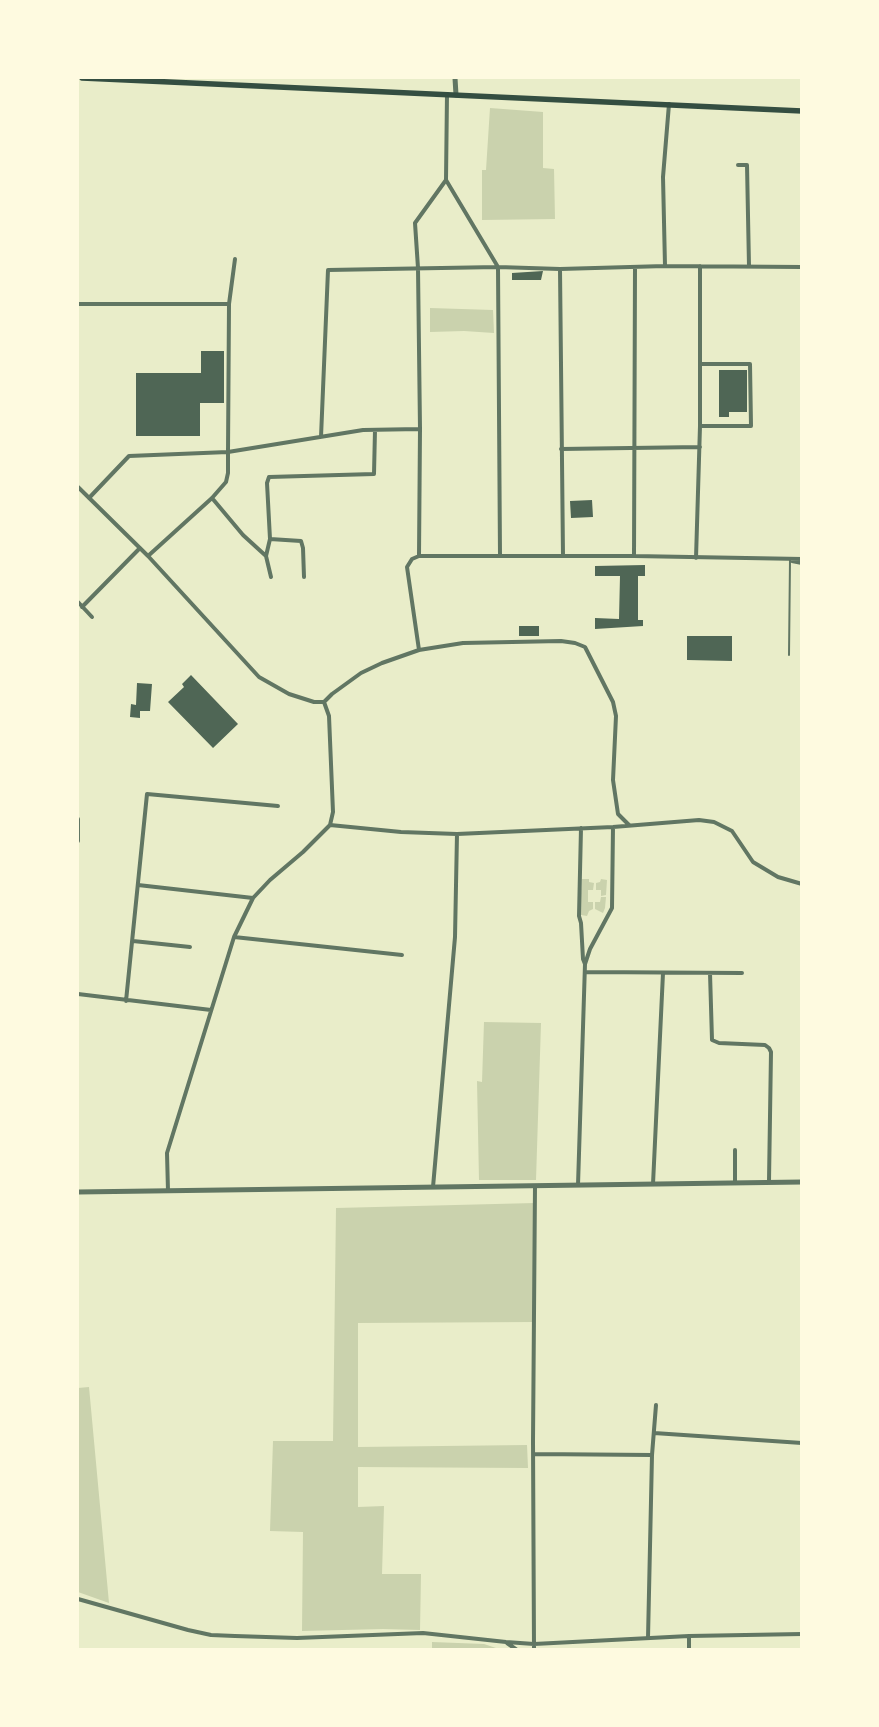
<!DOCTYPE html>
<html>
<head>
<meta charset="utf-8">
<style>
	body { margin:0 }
	#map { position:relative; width:879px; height:1727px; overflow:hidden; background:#e9edc9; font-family:Arial,sans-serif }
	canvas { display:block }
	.frame { position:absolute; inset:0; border:79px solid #fefae0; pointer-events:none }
</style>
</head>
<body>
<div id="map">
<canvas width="879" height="1727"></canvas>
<div class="frame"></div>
</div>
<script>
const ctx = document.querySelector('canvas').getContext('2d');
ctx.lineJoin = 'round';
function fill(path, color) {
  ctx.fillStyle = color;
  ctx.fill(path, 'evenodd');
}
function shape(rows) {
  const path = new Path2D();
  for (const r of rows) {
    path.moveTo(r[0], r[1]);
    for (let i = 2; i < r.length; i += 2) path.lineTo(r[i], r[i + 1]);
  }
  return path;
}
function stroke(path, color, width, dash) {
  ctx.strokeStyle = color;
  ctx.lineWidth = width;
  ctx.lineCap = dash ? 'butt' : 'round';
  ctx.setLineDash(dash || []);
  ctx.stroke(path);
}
const green = shape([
	[490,108,543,112,543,168,554,169,555,219,482,220,482,170,486,170],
	[430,308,493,310,494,333,464,331,430,332],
	[582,879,589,879,589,882,594,883,593,890,588,890,588,902,593,902,593,909,589,911,587,916,581,915,580,908],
	[601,879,607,880,606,895,601,896,601,890,596,890,596,883,600,882],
	[601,897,606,897,605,908,603,913,595,909,595,902,600,902],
	[484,1022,541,1023,536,1180,479,1180,477,1081,482,1082],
	[535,1203,534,1322,358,1323,358,1447,527,1445,528,1468,358,1467,358,1507,384,1506,382,1574,421,1574,420,1630,383,1629,302,1631,303,1532,270,1531,273,1441,333,1441,336,1208],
	[89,1387,109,1603,78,1592,78,1388],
	[432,1642,484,1644,499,1649,432,1649]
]);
const building = shape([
	[543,271,541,280,512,280,512,273],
	[201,351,224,351,224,403,200,403,200,436,136,436,136,373,201,373],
	[719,370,747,370,747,412,729,412,729,417,719,417],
	[592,500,593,517,571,518,570,501],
	[645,565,645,576,638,576,638,620,643,620,643,626,595,629,595,618,619,619,620,576,595,576,595,566],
	[519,626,539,626,539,636,519,636],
	[687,636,732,636,732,661,687,660],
	[191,675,238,724,213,748,168,702,184,687,182,684],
	[137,683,152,684,150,711,140,711,140,718,130,717,131,704,136,705]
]);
const service = shape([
	[789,655,790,560]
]);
const minor = shape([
	[738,165,747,165,749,266],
	[446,180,498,267,500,556],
	[665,266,663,177,669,104],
	[560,269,563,556],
	[78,304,229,304],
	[700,364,750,364,751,426,700,426],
	[321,437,328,270,498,267,560,269,665,266,802,267],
	[561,449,700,447],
	[78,487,148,556,259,677,289,694,314,702,324,702],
	[89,498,129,456,228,452,363,430,420,429],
	[212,498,243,535,266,556],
	[270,539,301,541,303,548,304,577],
	[148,556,212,498,226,482,228,473,228,452,229,304,235,259],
	[419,556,420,429,418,268,415,223,446,180,447,94],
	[634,556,635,267],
	[696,558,700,426,700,266],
	[792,561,802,563],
	[271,577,266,556,270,539,267,483,269,477,374,474,375,430],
	[78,602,92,617],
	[82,607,140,548],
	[419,650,407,567,412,559,419,556,634,556,802,559],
	[324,702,332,694,361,673,382,663,419,650,463,643,561,641,575,643,585,647,613,702,616,716,613,780,618,814,629,825],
	[324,702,329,716,333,812,330,825],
	[78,819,78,841],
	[330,825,401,832,457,834,613,827,699,820,714,822,732,831,753,862,778,877,802,884],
	[581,828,579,916,581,923,583,959,585,964,590,949,612,908,613,827],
	[138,885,253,898],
	[234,937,402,955],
	[133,941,190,947],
	[585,972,742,973],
	[710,973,712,1040,719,1043,765,1045,769,1048,771,1052,769,1181],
	[78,994,211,1010],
	[126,1001,147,794,278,806],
	[735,1150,735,1182],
	[653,1184,663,973],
	[578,1185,585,964],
	[433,1187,455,937,457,834],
	[168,1191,167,1153,234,937,253,898,270,880,303,852,330,825],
	[654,1433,802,1443],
	[533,1454,652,1455,656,1405],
	[78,1599,188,1630,211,1635,235,1636,297,1638,423,1633,506,1642,534,1644,689,1636,802,1634],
	[648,1638,652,1455],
	[507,1643,517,1650],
	[534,1650,533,1441,535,1186],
	[689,1650,689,1636]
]);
const tertiary = shape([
	[455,78,456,95],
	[78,1192,802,1182]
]);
const secondary = shape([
	[82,78,802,111]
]);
fill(green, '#cad2ad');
fill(building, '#4f6655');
stroke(service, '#617663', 2);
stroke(minor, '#617663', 4);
stroke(tertiary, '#617663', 5);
stroke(secondary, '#344e41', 5.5);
</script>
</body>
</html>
